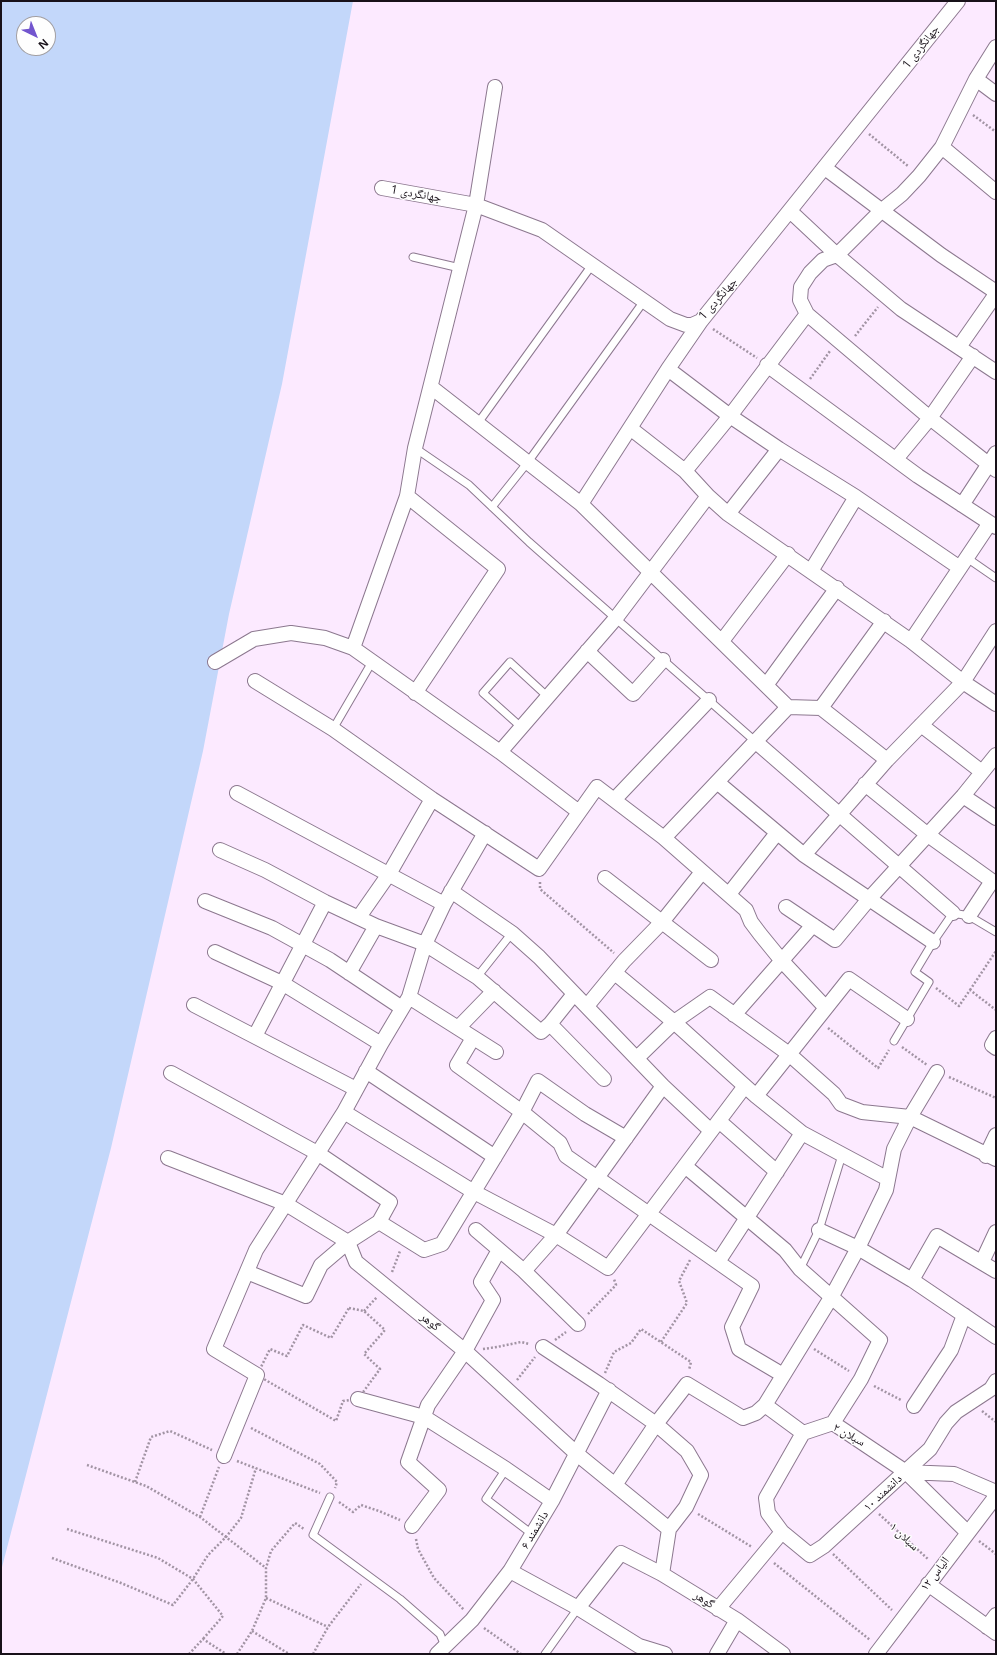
<!DOCTYPE html>
<html>
<head>
<meta charset="utf-8">
<style>
	body { margin:0 }
	#map { position:relative; width:997px; height:1655px; overflow:hidden; background:#fceaff; font-family:"Open Sans",sans-serif }
	canvas { display:block }
	.frame { position:absolute; inset:0; border:2px solid #181119; pointer-events:none }
	.north { position:absolute; left:16px; top:16px; width:40px; height:40px; box-sizing:border-box; background:#fefefe; border:1px solid #a29fa2; border-radius:50%; rotate:137deg; font-size:11px; font-weight:700; line-height:16px; text-align:center; color:#181119 }
	.north::after { content:''; display:block; margin:auto; width:14px; height:18px; background:#7255ce; clip-path:polygon(50% 0,100% 100%,50% 72%,0 100%) }
</style>
</head>
<body>
<div id="map">
<canvas width="997" height="1655"></canvas>
<div class="frame"></div>
<div class="north">N</div>
</div>
<script>
const ctx = document.querySelector('canvas').getContext('2d');
ctx.lineJoin = 'round';
function fill(path, color) {
  ctx.fillStyle = color;
  ctx.fill(path, 'evenodd');
}
function shape(rows) {
  const path = new Path2D();
  for (const r of rows) {
    path.moveTo(r[0], r[1]);
    for (let i = 2; i < r.length; i += 2) path.lineTo(r[i], r[i + 1]);
  }
  return path;
}
function stroke(path, color, width, dash) {
  ctx.strokeStyle = color;
  ctx.lineWidth = width;
  ctx.lineCap = dash ? 'butt' : 'round';
  ctx.setLineDash(dash || []);
  ctx.stroke(path);
}
function label(font, color, halo, rows, align = 'center') {
  ctx.font = font + ' "Open Sans","Noto Naskh Arabic",sans-serif';
  ctx.lineWidth = 3;
  ctx.setLineDash([]);
  ctx.textBaseline = 'middle';
  ctx.strokeStyle = halo;
  ctx.fillStyle = color;
  for (const [text, x, y, turn = 0] of rows) {
    ctx.save();
    ctx.translate(x, y);
    ctx.rotate((+turn || 0) * Math.PI / 180);
    ctx.textAlign = isNaN(turn) ? turn : align;
    if (halo) ctx.strokeText(text, 0, 0);
    ctx.fillText(text, 0, 0);
    ctx.restore();
  }
}
const water = shape([
	[1,1,353,1,282,384,229,614,203,751,111,1148,1,1571],
	[24,24,48,24,48,48,24,48]
]);
const path = shape([
	[973,115,996,132],
	[869,134,908,166],
	[713,329,757,358],
	[855,336,878,307],
	[810,379,830,351],
	[540,882,540,889,614,953],
	[936,988,959,1006,970,990,996,1010],
	[970,990,996,951],
	[828,1028,878,1068,889,1050],
	[902,1047,927,1065],
	[949,1077,996,1098],
	[392,1272,400,1251],
	[349,1308,364,1311,385,1330,364,1354,380,1369,358,1399,343,1401,336,1421,257,1375,270,1349,287,1356,303,1325,331,1338,349,1308],
	[364,1311,377,1297],
	[588,1314,616,1285,614,1279],
	[555,1340,566,1332],
	[661,1342,687,1303,679,1281,690,1260],
	[483,1349,497,1347,521,1342,529,1344],
	[814,1349,849,1371],
	[605,1373,614,1352,631,1343,641,1329,691,1362,689,1370],
	[517,1380,535,1357],
	[874,1386,901,1400],
	[982,1411,996,1422],
	[251,1428,320,1464,337,1482,335,1488],
	[237,1461,320,1493],
	[87,1465,146,1486,200,1517,266,1568],
	[135,1482,151,1437,170,1431,212,1450],
	[339,1502,353,1512,361,1505,379,1511,400,1520],
	[698,1514,752,1547],
	[879,1514,929,1560],
	[200,1517,219,1467],
	[67,1529,158,1558,193,1579,223,1616,203,1639],
	[416,1539,418,1549,434,1578,464,1610],
	[979,1541,996,1554],
	[833,1554,892,1610],
	[52,1558,121,1583,173,1605,193,1579,208,1555,226,1537,241,1518,256,1468],
	[774,1563,870,1640],
	[266,1598,328,1627],
	[484,1628,521,1654],
	[252,1631,289,1654],
	[189,1654,203,1639,226,1654],
	[237,1654,252,1631,266,1598,266,1568,271,1551,295,1523,304,1529],
	[313,1654,328,1627,361,1584]
]);
const lane = shape([
	[413,257,460,268],
	[478,423,592,265],
	[415,448,469,485,529,542,756,742],
	[492,507,528,462,644,301],
	[967,558,996,578],
	[521,727,483,693,510,662,548,697],
	[333,729,372,662],
	[477,977,512,933],
	[894,1041,929,982,915,972,933,942,953,913,969,916,996,932],
	[800,1269,819,1230,842,1155],
	[506,1469,486,1499,532,1534],
	[330,1497,313,1535,400,1599,440,1634,445,1646],
	[545,1654,578,1608]
]);
const street = shape([
	[996,47,976,79,942,147,919,176,902,194,881,211,837,255,823,260,810,273,801,287,800,300,807,314,930,418,996,470],
	[976,79,996,94],
	[495,87,476,205,415,448,407,496,353,648,500,752,579,812],
	[942,147,996,192],
	[825,168,941,255,996,292],
	[382,188,476,205,542,230,670,319,686,325,692,325,701,321,958,1],
	[790,211,837,255,901,309,996,372],
	[959,347,996,294],
	[767,365,918,476,996,527],
	[668,369,730,416,779,449,856,497,960,568],
	[431,387,581,504,788,707],
	[630,428,685,471,708,496],
	[896,459,930,418,973,356],
	[685,471,730,416,807,314],
	[407,496,498,569,415,693],
	[581,504,668,369,701,321],
	[962,505,996,453],
	[728,514,779,449],
	[811,571,856,497],
	[722,641,788,554],
	[911,641,990,523],
	[587,651,633,694,663,660],
	[215,662,254,639,291,633,325,638,353,648],
	[255,681,333,729,432,799,539,869,597,787,664,838,788,707,821,708,887,760],
	[767,684,837,588],
	[821,708,884,621],
	[921,725,982,772],
	[756,742,953,913],
	[500,752,616,618,708,496,728,514,911,641,963,682,996,704],
	[717,782,804,855,933,942],
	[865,784,928,835,992,881,969,916],
	[237,793,444,904],
	[963,796,996,818],
	[614,800,709,700],
	[664,838,746,910,751,922,760,934,782,961,826,1008],
	[220,850,265,870,325,902,376,926,425,944,477,977,541,1032,550,1024,574,994],
	[804,855,887,760,963,682,996,631],
	[605,878,711,960],
	[451,891,512,933,539,957,663,1086,711,1131],
	[729,894,777,833],
	[205,901,272,928,330,960,402,1008],
	[786,907,835,940,869,899,963,796,996,755],
	[359,917,389,874,432,799],
	[215,952,282,983,381,1044],
	[349,973,376,926],
	[615,973,674,1022,756,1096,802,1133,888,1179],
	[409,997,496,1052],
	[194,1005,356,1089],
	[587,1006,624,961,662,922,702,872],
	[734,1015,813,925],
	[550,1024,604,1079],
	[458,1028,494,991],
	[255,1036,325,902],
	[473,1038,457,1065,522,1112,560,1143,566,1156,752,1286,732,1327,739,1349,783,1375],
	[996,1038,992,1045,996,1048],
	[637,1058,674,1022,710,997,789,1054,834,1094,841,1104,862,1112,910,1117,996,1159],
	[366,1071,495,1157],
	[171,1073,319,1154,390,1202,379,1222,348,1242,321,1265,306,1296,247,1272],
	[756,1096,849,979,907,1019],
	[344,1112,474,1192,556,1235,608,1268,745,1086],
	[719,1121,777,1172],
	[986,1156,996,1135],
	[168,1158,286,1204,348,1242,356,1262,465,1351,577,1454,669,1529,662,1574],
	[685,1166,785,1250,800,1269,880,1340,861,1379,833,1423],
	[379,1222,424,1250,442,1244,522,1112,538,1081,585,1114,626,1138],
	[476,1230,524,1271,578,1324],
	[819,1230,858,1248,912,1280,996,1337],
	[718,1262,802,1133],
	[982,1262,996,1232],
	[524,1271,556,1235,663,1086],
	[912,1280,937,1236,996,1271],
	[543,1347,599,1384,656,1424,687,1384,743,1418,756,1413,765,1405,832,1296,858,1248,886,1190,894,1149,910,1117,937,1072],
	[358,1399,424,1417,506,1469,552,1501],
	[765,1405,803,1433,833,1423,906,1472,967,1532],
	[914,1406,951,1350,964,1315],
	[224,1456,257,1375,214,1349,256,1250,344,1112,381,1044,409,997,425,944,444,904,485,833],
	[906,1472,954,1474,996,1492],
	[615,1485,656,1424,687,1451,701,1475,686,1507,669,1529],
	[412,1526,439,1490,408,1462,428,1405,465,1351,493,1300,481,1282,499,1250],
	[782,1532,768,1513,766,1498,803,1433],
	[510,1571,578,1608,621,1553,662,1574,737,1620,783,1654],
	[928,1584,996,1633],
	[578,1608,639,1646,665,1654],
	[718,1609,782,1532,810,1555,824,1546,930,1449,946,1423,956,1412,991,1389,996,1381],
	[987,1627,996,1615],
	[437,1654,472,1620,510,1571,552,1501,609,1390],
	[717,1654,737,1620],
	[876,1654,996,1496]
]);
const streetNames = [
	["جهانگردی 1",921,47,-52],
	["جهانگردی 1",416,194,10],
	["جهانگردی 1",718,299,-49],
	["گوهر",430,1322,39],
	["سبلان ۲",849,1435,29],
	["دانشمند ۱۰",883,1493,-43],
	["دانشمند ۶",535,1530,-59],
	["سبلان ۱",904,1537,43],
	["الیاس ۱۲",935,1574,-53],
	["گوهر",704,1600,32]
];
fill(water, '#c3d7fa');
stroke(lane, '#8c788f', 9);
stroke(street, '#8c788f', 16);
stroke(path, '#a294a4', 2.5, [2, 2]);
stroke(lane, '#fff', 7);
stroke(street, '#fff', 14);
label('12px', '#181119', '#fefefe', streetNames);
</script>
</body>
</html>
